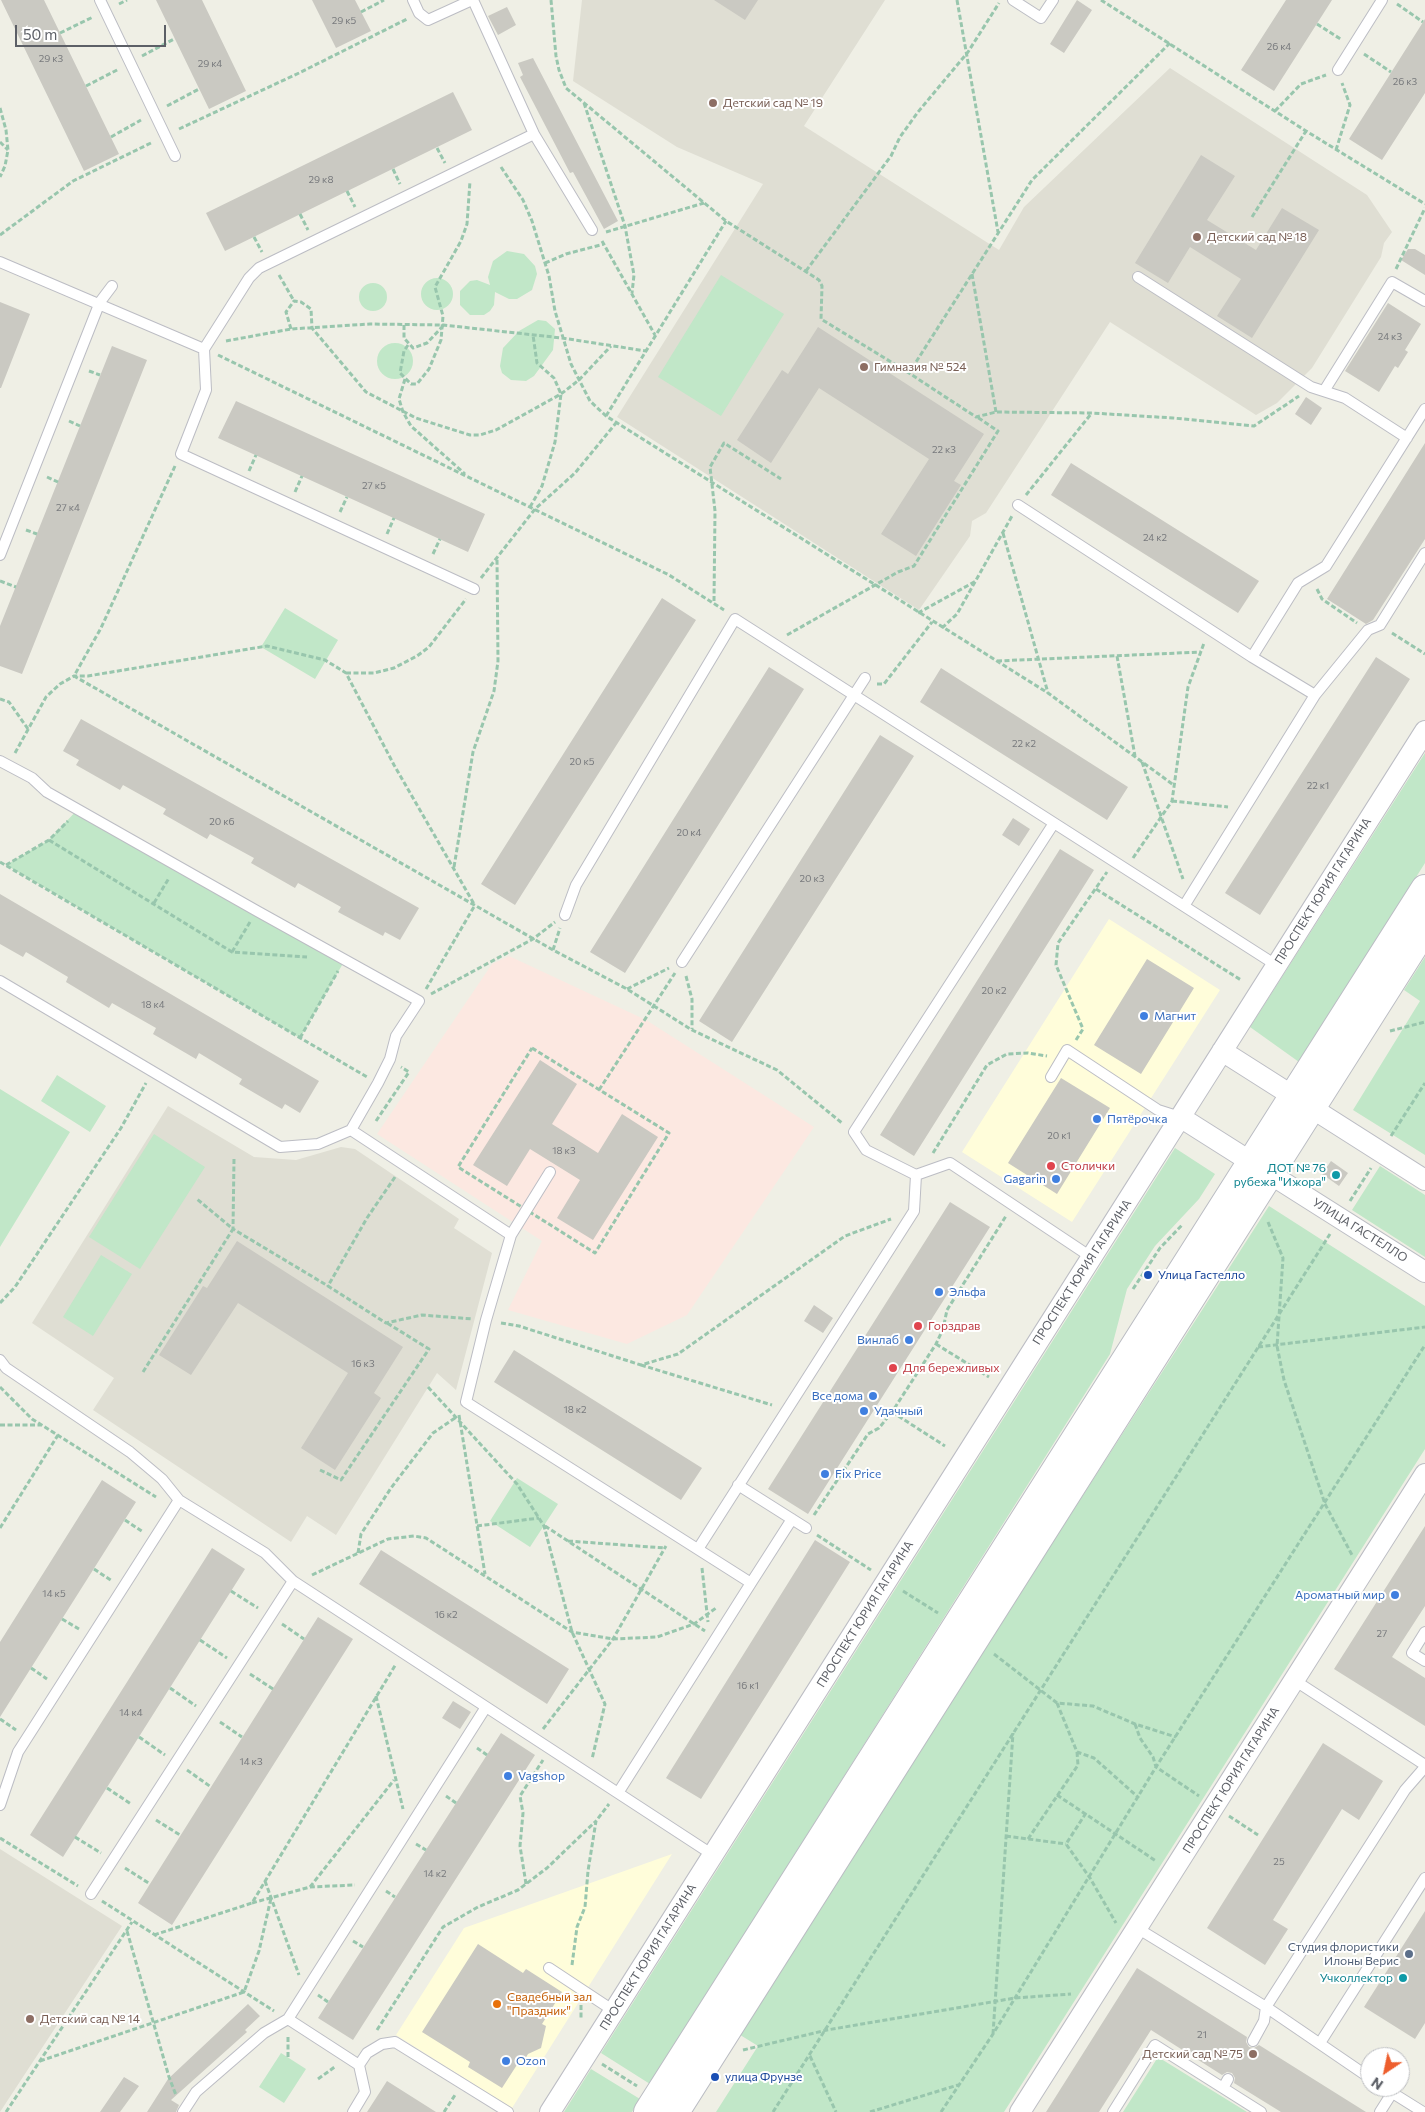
<!DOCTYPE html>
<html>
<head>
<meta charset="utf-8">
<style>
	body { margin:0 }
	#map { position:relative; width:1425px; height:2112px; overflow:hidden; background:#efefe5; font-family:Commissioner,sans-serif }
	canvas { display:block }
	.north { position:absolute; left:1360px; top:2047px; width:50px; height:50px; box-sizing:border-box; background:#fff; border:1px solid #bebfc2; border-radius:50%; rotate:214deg; font-size:14px; font-weight:700; line-height:20px; text-align:center; color:#5c5f66 }
	.north::after { content:''; display:block; margin:auto; width:18px; height:22px; background:#ed5e2d; clip-path:polygon(50% 0,100% 100%,50% 72%,0 100%) }
	.scale { position:absolute; left:15px; top:25px; width:151px; height:22px; box-sizing:border-box; border:2px solid #5c5f66; border-top:0; padding-left:6px; font-size:15px; line-height:18px; white-space:nowrap; color:#5c5f66; -webkit-text-stroke:4px #fff; paint-order:stroke }
</style>
</head>
<body>
<div id="map">
<canvas width="1425" height="2112"></canvas>
<div class="north">N</div>
<div class="scale">50 m</div>
</div>
<script>
const ctx = document.querySelector('canvas').getContext('2d');
ctx.lineJoin = 'round';
function fill(path, color) {
  ctx.fillStyle = color;
  ctx.fill(path, 'evenodd');
}
function shape(rows) {
  const path = new Path2D();
  for (const r of rows) {
    if (r.length === 3) {
      path.moveTo(r[0] + r[2], r[1]);
      path.arc(r[0], r[1], r[2], 0, 2 * Math.PI);
      continue;
    }
    path.moveTo(r[0], r[1]);
    for (let i = 2; i < r.length; i += 2) path.lineTo(r[i], r[i + 1]);
  }
  return path;
}
function stroke(path, color, width, dash) {
  ctx.strokeStyle = color;
  ctx.lineWidth = width;
  ctx.lineCap = dash ? 'butt' : 'round';
  ctx.setLineDash(dash || []);
  ctx.stroke(path);
}
function label(font, color, halo, rows, align = 'center') {
  ctx.font = font + ' Commissioner,sans-serif';
  ctx.lineWidth = 4;
  ctx.setLineDash([]);
  ctx.textBaseline = 'middle';
  ctx.strokeStyle = halo;
  ctx.fillStyle = color;
  for (const [text, x, y, turn = 0] of rows) {
    ctx.save();
    ctx.translate(x, y);
    ctx.rotate((+turn || 0) * Math.PI / 180);
    ctx.textAlign = isNaN(turn) ? turn : align;
    if (halo) ctx.strokeText(text, 0, 0);
    ctx.fillText(text, 0, 0);
    ctx.restore();
  }
}
const commercial = shape([
	[1109,919,1220,990,1072,1222,962,1152],
	[672,1854,512,2108,396,2035,464,1928]
]);
const education = shape([
	[582,0,885,0,804,126,999,250,1024,207,1170,68,1367,195,1392,232,1384,243,1381,257,1312,368,1277,403,1256,415,1110,322,986,513,972,521,970,536,919,610,617,417,763,184,677,147,573,81],
	[168,1106,254,1157,296,1160,341,1147,355,1149,459,1219,454,1228,492,1253,456,1390,437,1373,336,1535,307,1516,291,1542,93,1410,114,1378,32,1323],
	[0,1849,122,1926,0,2112]
]);
const medical = shape([
	[509,956,646,1020,814,1127,687,1315,627,1344,508,1310,542,1241,377,1134,492,964]
]);
const green = shape([
	[507,251,524,254,535,266,537,274,532,290,517,299,509,299,495,292,494,305,490,311,484,315,470,315,460,305,460,291,470,281,477,280,490,285,488,277,493,261],
	[721,275,784,314,721,416,658,377],
	[437,294,16],
	[373,297,14],
	[538,320,546,321,555,329,553,350,534,376,526,381,511,380,502,373,500,366,503,348,519,331],
	[395,361,18],
	[285,608,338,640,315,679,261,647],
	[1425,753,1425,863,1299,1062,1250,1027],
	[78,809,345,960,300,1038,6,865,49,840],
	[1425,957,1425,1155,1353,1110,1420,1001,1404,990],
	[57,1075,106,1106,90,1132,41,1101],
	[0,1089,70,1132,0,1247],
	[154,1134,205,1167,140,1269,89,1237],
	[1175,1148,1215,1174,1199,1199,1155,1246,1127,1289,1110,1354,650,2084,601,2053],
	[1380,1166,1425,1195,1425,1257,1352,1210],
	[1269,1206,1425,1306,1425,1449,1004,2112,716,2112,758,2046,737,2033],
	[101,1255,132,1274,93,1336,63,1317],
	[517,1478,558,1504,530,1547,490,1521],
	[281,2053,306,2069,284,2103,259,2087],
	[1158,2057,1247,2112,1123,2112],
	[591,2069,640,2099,632,2112,564,2112]
]);
const building = shape([
	[1,0,44,0,119,154,84,171],
	[156,0,202,0,246,91,209,109],
	[312,0,355,0,371,31,336,48],
	[714,0,758,0,745,20],
	[1077,0,1092,10,1064,53,1050,44],
	[1286,0,1332,0,1274,91,1241,70],
	[507,7,516,25,498,35,488,16],
	[1425,19,1425,93,1382,160,1349,139],
	[533,58,618,221,604,229,573,172,570,173,520,77,523,75,518,63],
	[453,92,472,130,225,251,206,213],
	[1201,155,1235,176,1207,220,1256,250,1282,208,1319,230,1252,338,1217,316,1241,279,1190,247,1168,283,1135,263],
	[1408,249,1415,249,1425,255,1425,275,1401,260],
	[0,302,30,314,1,388,0,388],
	[1388,303,1421,324,1405,350,1408,352,1398,368,1395,366,1379,392,1345,371],
	[818,327,984,434,954,481,961,485,916,556,881,534,929,459,819,388,771,463,737,440,782,370,788,374],
	[112,346,147,360,22,674,0,666,0,626],
	[1306,397,1322,408,1311,425,1295,414],
	[236,401,485,514,468,552,218,438],
	[1425,443,1425,539,1373,620,1366,624,1327,599],
	[1071,463,1259,581,1238,613,1051,495],
	[662,598,696,620,515,905,481,884],
	[1376,657,1410,679,1260,915,1225,893],
	[769,667,804,689,625,973,590,952],
	[941,668,1128,787,1107,820,920,702],
	[81,719,419,908,400,940,385,932,383,936,338,912,341,907,298,883,295,888,251,863,254,858,210,834,207,839,163,814,166,809,123,785,120,790,76,765,79,760,63,751],
	[880,735,914,756,732,1042,699,1021],
	[1013,818,1030,829,1019,846,1002,835],
	[1060,849,1094,870,914,1156,880,1135],
	[0,894,319,1081,300,1113,285,1104,282,1109,239,1084,242,1079,199,1053,196,1059,153,1034,156,1028,112,1003,109,1008,66,982,68,977,26,952,23,957,0,944],
	[1147,959,1194,988,1141,1074,1094,1045],
	[540,1060,577,1084,552,1124,598,1153,622,1114,658,1137,593,1240,557,1218,580,1180,530,1149,507,1186,473,1165],
	[1061,1078,1110,1108,1057,1194,1008,1163],
	[1331,1161,1348,1173,1339,1186,1322,1174],
	[950,1202,990,1227,808,1514,768,1489],
	[237,1241,403,1347,374,1393,381,1398,335,1470,301,1448,348,1373,238,1303,191,1375,159,1355,203,1286,207,1288],
	[814,1305,833,1318,823,1333,804,1321],
	[514,1350,702,1468,681,1500,494,1382],
	[102,1480,136,1502,0,1717,0,1642],
	[1425,1526,1425,1606,1392,1657,1425,1678,1425,1726,1334,1669],
	[815,1540,850,1562,701,1799,666,1778],
	[212,1548,245,1569,63,1857,30,1835],
	[381,1550,569,1669,547,1704,359,1584],
	[318,1617,353,1639,172,1925,138,1903],
	[453,1701,471,1712,460,1729,442,1718],
	[501,1733,535,1755,353,2040,318,2018],
	[1323,1743,1383,1781,1359,1820,1342,1809,1273,1920,1288,1929,1265,1965,1207,1928],
	[1425,1911,1425,2023,1415,2039,1364,2007],
	[478,1944,523,1973,526,1969,562,1992,542,2024,546,2026,541,2048,528,2054,525,2059,522,2057,502,2088,468,2067,470,2062,422,2032],
	[1137,1968,1247,2037,1246,2042,1249,2047,1254,2048,1259,2045,1366,2112,1281,2112,1234,2083,1235,2078,1232,2073,1227,2072,1222,2075,1151,2030,1099,2112,1046,2112],
	[248,2004,260,2016,245,2030,247,2032,171,2100,179,2105,176,2112,147,2112,168,2079],
	[124,2077,139,2086,120,2112,100,2112],
	[387,2081,436,2112,367,2112]
]);
const path = shape([
	[551,0,556,56,559,70,566,88,726,221,819,280,822,286,821,319,909,373],
	[957,0,998,232],
	[1101,0,1306,131,1425,204],
	[119,4,127,0],
	[1397,4,1423,22],
	[361,12,384,0],
	[1317,24,1342,40],
	[60,33,93,17],
	[1170,43,1032,180,909,373,976,417,996,412,1092,413,1173,418,1254,426,1299,396],
	[1364,54,1391,72],
	[142,56,174,39],
	[86,86,119,69],
	[584,103,625,226,634,275,632,293],
	[167,106,199,89],
	[0,108,6,130,8,150,5,166,0,177],
	[1275,111,1301,84,1326,75],
	[179,129,299,73,407,19],
	[111,137,141,120],
	[0,142,8,150],
	[437,148,445,163],
	[1336,150,1350,105,1342,83],
	[501,167,523,200,532,221,549,276,555,311,571,364,590,401,606,416,1048,693,1175,786],
	[393,169,400,184],
	[347,191,355,207],
	[300,214,308,230],
	[1252,217,1306,131],
	[606,232,704,203],
	[0,235,73,181,153,142],
	[254,237,262,252],
	[602,241,655,335],
	[545,263,566,254,604,244],
	[1396,269,1425,208],
	[806,271,891,156,900,137,918,112,968,52,999,3],
	[972,274,996,412],
	[279,275,294,301],
	[404,325,404,338,413,348,427,343,443,326],
	[291,329,286,312,294,301,301,302,311,309,312,328,366,392,416,418,470,435,480,435,496,430,561,394,579,380,611,346],
	[226,341,291,329,370,324,443,325,562,338,646,351],
	[408,345,404,351,400,373,411,384,417,384,429,369,441,340,443,316,435,287,461,241,467,224,470,181],
	[218,355,669,575,724,610],
	[89,371,100,375],
	[405,379,399,399,403,412,411,426,465,474],
	[606,416,726,221],
	[69,421,80,426],
	[175,466,101,628,74,676,553,950,627,989,692,1030,777,1070,842,1123],
	[249,471,256,455],
	[47,477,58,482],
	[295,492,302,476],
	[1026,495,1091,414],
	[530,507,542,486,555,442,561,394,554,378,537,363,533,335],
	[340,512,347,497],
	[26,530,37,534],
	[1003,533,1048,693],
	[387,534,394,518],
	[433,554,440,539],
	[481,578,535,509,575,473,616,423],
	[0,581,16,587],
	[1317,589,1322,599,1357,623],
	[714,601,715,511,710,467,724,443,781,479],
	[918,613,976,581],
	[942,628,957,614,1012,516],
	[1392,633,1425,654],
	[787,635,898,572,914,566,998,431,977,417],
	[1117,656,1135,756],
	[997,661,1201,652],
	[346,673,374,673,394,668,417,656,429,647,466,599],
	[877,684,884,684,932,622],
	[0,699,9,702,28,729],
	[15,753,46,697,60,684,74,676,88,676,267,646,325,660,346,673,394,765,474,904],
	[1142,762,1183,879],
	[1172,801,1228,807],
	[49,840,232,952,307,957],
	[1133,858,1172,801,1188,687,1204,643],
	[0,862,367,1077],
	[6,865,49,840,68,821],
	[454,867,473,752,494,691,498,661,497,559],
	[1096,889,1241,980],
	[154,903,169,878],
	[553,950,560,928],
	[232,952,250,922],
	[686,976,692,999,692,1029],
	[426,989,475,905],
	[627,989,669,968],
	[431,994,533,939,555,922],
	[1390,1031,1425,1022],
	[300,1038,338,971],
	[1076,1040,1083,1029,1056,965,1058,943,1107,872],
	[532,1048,669,1133,595,1253,458,1167,532,1048],
	[599,1090,675,973],
	[376,1121,409,1072,401,1067],
	[1391,1136,1425,1083],
	[933,1153,987,1065,1007,1054,1028,1053,1047,1056],
	[234,1159,233,1229,328,1286],
	[395,1177,367,1218,328,1286,386,1323,422,1315,473,1319],
	[1350,1201,1371,1168],
	[1268,1222,1283,1258,1277,1346,1284,1380,1325,1504,1352,1555],
	[1133,1289,1160,1248,1183,1224],
	[0,1303,15,1287,121,1128,146,1083],
	[501,1323,519,1326,641,1365,678,1354,845,1236,891,1219],
	[936,1344,989,1377],
	[1258,1347,1425,1327],
	[641,1365,772,1405],
	[143,1372,233,1229,197,1199],
	[0,1387,32,1419,156,1497],
	[428,1387,517,1484,544,1526,572,1632,605,1704,592,1759],
	[892,1412,945,1446],
	[459,1415,485,1574],
	[0,1425,41,1425],
	[320,1470,341,1480,429,1349,387,1323],
	[814,1515,868,1434,879,1428,892,1412,936,1344,943,1329,947,1310,1006,1216],
	[125,1520,143,1532],
	[477,1526,539,1518],
	[545,1526,705,1631],
	[0,1528,58,1435],
	[817,1535,871,1570],
	[568,1541,665,1548],
	[358,1553,361,1534,391,1488,433,1433,455,1418],
	[702,1568,708,1622],
	[94,1569,112,1581],
	[312,1575,388,1539,414,1536,426,1538,572,1632,613,1639,657,1637,694,1624,716,1608],
	[231,1591,258,1608],
	[903,1591,938,1613],
	[62,1619,79,1629],
	[282,1624,304,1639],
	[200,1640,227,1658],
	[994,1654,1057,1703,1093,1706,1135,1724,1176,1737],
	[31,1668,47,1679],
	[250,1674,273,1689],
	[170,1688,196,1706],
	[376,1696,403,1809],
	[1057,1703,1077,1752,1094,1758,1139,1798],
	[0,1719,16,1730],
	[220,1722,242,1737],
	[1135,1724,1140,1738,1153,1757,1156,1767,1199,1796],
	[543,1729,613,1639,666,1546],
	[139,1737,165,1755],
	[477,1748,487,1755],
	[187,1770,211,1787],
	[107,1788,131,1804],
	[1057,1795,1156,1861],
	[446,1796,456,1803],
	[1086,1813,1066,1844,1090,1878,1116,1923],
	[1229,1816,1258,1835],
	[156,1820,180,1835],
	[1006,1836,1066,1844],
	[75,1837,101,1853],
	[0,1838,78,1886],
	[1028,1839,1078,1765,1077,1752],
	[416,1844,426,1850],
	[125,1868,150,1884],
	[265,1881,299,1975],
	[526,1884,520,1846,523,1813,520,1796,543,1760],
	[310,1887,394,1780],
	[386,1891,395,1897],
	[102,1901,274,2011],
	[252,1903,310,1887,355,1885],
	[127,1931,169,2077,176,2095],
	[154,1935,252,1903,396,1664],
	[353,1941,363,1947],
	[572,1965,577,1927,585,1907,588,1871,596,1821,609,1804],
	[318,1995,328,2002],
	[581,2005,581,2020],
	[377,2030,443,1927,478,1907,518,1890,547,1868,596,1821],
	[993,2034,1013,1733],
	[743,2050,827,2030,1015,1998,1071,1994],
	[810,2056,836,2112],
	[288,2057,288,2035],
	[40,2061,244,1992,259,1951,271,1898],
	[602,2064,637,2086],
	[318,2079,336,2066],
	[6,2112,132,1922],
	[444,2112,455,2095],
	[773,2112,1330,1234],
	[870,2112,958,2085],
	[941,2112,993,2034,1156,1767,1425,1345]
]);
const service = shape([
	[100,0,175,156],
	[413,0,419,13,428,20,472,0],
	[1013,0,1041,18,1053,0],
	[1338,70,1382,0],
	[534,134,592,230],
	[0,262,204,349,249,278,259,268,534,134,473,0],
	[1138,277,1311,387,1345,398,1407,438],
	[204,349,206,390,181,454,474,589],
	[1324,391,1392,282,1425,301],
	[1018,505,1252,657,1298,583,1326,566,1425,409],
	[0,555,100,302,112,286],
	[1315,695,1368,630,1380,625,1425,553],
	[0,761,32,778,47,792,257,911,419,1001,396,1036,390,1059,378,1083,351,1130,511,1235,486,1320,466,1402,751,1583,618,1793],
	[1054,823,854,1132,866,1150,916,1175,950,1163,1091,1257],
	[1184,906,1315,695,1252,657],
	[565,915,576,885,735,619,1276,965],
	[682,962,865,678],
	[0,981,280,1147,318,1144,351,1130],
	[1051,1077,1067,1050,1158,1110,1180,1117],
	[511,1235,550,1172],
	[0,1360,6,1368,130,1452,162,1479,179,1500,265,1553,293,1581,713,1855],
	[738,1485,806,1528],
	[698,1549,914,1211,916,1175],
	[751,1583,792,1519],
	[1425,1632,1412,1653,1425,1661],
	[1294,1680,1425,1765],
	[0,1805,18,1752,179,1500],
	[91,1894,293,1581],
	[1137,1928,1266,2007,1370,2078],
	[549,1968,614,2011],
	[288,2019,359,2065,365,2092,353,2112],
	[1253,2041,1264,2021,1266,2007,1405,1790,1425,1767],
	[1320,2043,1425,1878],
	[359,2065,367,2053,382,2044,395,2042,508,2112],
	[1383,2087,1423,2112],
	[1223,2088,1228,2079],
	[183,2112,196,2092,264,2033,288,2019,486,1707],
	[1113,2112,1155,2045,1261,2112],
	[1380,2112,1392,2093]
]);
const minor = shape([
	[1222,1051,1425,1180],
	[1180,1117,1425,1272],
	[550,2112,1425,731],
	[1020,2112,1425,1474]
]);
const secondary = shape([
	[648,2112,1425,889],
	[675,2112,1425,928]
]);
const markers = [
	[713,103,5,"#8d6e63"],
	[1197,237,5,"#8d6e63"],
	[864,367,5,"#8d6e63"],
	[1144,1016,5,"#3f7fe0"],
	[1097,1119,5,"#3f7fe0"],
	[1051,1166,5,"#e0444e"],
	[1336,1175,5,"#0f9aa8"],
	[1056,1179,5,"#3f7fe0"],
	[1148,1275,5,"#1a4fb4"],
	[939,1292,5,"#3f7fe0"],
	[918,1326,5,"#e0444e"],
	[909,1340,5,"#3f7fe0"],
	[893,1368,5,"#e0444e"],
	[873,1396,5,"#3f7fe0"],
	[864,1411,5,"#3f7fe0"],
	[825,1474,5,"#3f7fe0"],
	[1395,1595,5,"#3f7fe0"],
	[508,1776,5,"#3f7fe0"],
	[1409,1954,5,"#5c6f8a"],
	[1403,1978,5,"#0f9aa8"],
	[497,2004,5,"#e8710a"],
	[30,2019,5,"#8d6e63"],
	[1253,2054,5,"#8d6e63"],
	[506,2061,5,"#3f7fe0"],
	[715,2077,5,"#1a4fb4"]
];
const numberNames = [
	["29 к5",344,21],
	["26 к4",1279,47],
	["29 к3",51,59],
	["29 к4",210,64],
	["26 к3",1405,82],
	["29 к8",321,180],
	["24 к3",1390,337],
	["22 к3",944,450],
	["27 к5",374,486],
	["27 к4",68,508],
	["24 к2",1155,538],
	["22 к2",1024,744],
	["20 к5",582,762],
	["22 к1",1318,786],
	["20 к6",222,822],
	["20 к4",689,833],
	["20 к3",812,879],
	["20 к2",994,991],
	["18 к4",153,1005],
	["20 к1",1059,1136],
	["18 к3",564,1151],
	["16 к3",363,1364],
	["18 к2",575,1410],
	["14 к5",54,1594],
	["16 к2",446,1615],
	["27",1382,1634],
	["16 к1",748,1686],
	["14 к4",131,1713],
	["14 к3",251,1762],
	["25",1279,1862],
	["14 к2",435,1874],
	["21",1202,2035]
];
const educationNames = [
	["Детский сад № 19",723,103],
	["Детский сад № 18",1207,237],
	["Гимназия № 524",874,367],
	["Детский сад № 14",40,2019],
	["Детский сад № 75",1243,2054,"right"]
];
const streetNames = [
	["ПРОСПЕКТ ЮРИЯ ГАГАРИНА",1323,891,-58],
	["УЛИЦА ГАСТЕЛЛО",1360,1230,32],
	["ПРОСПЕКТ ЮРИЯ ГАГАРИНА",1082,1272,-57],
	["ПРОСПЕКТ ЮРИЯ ГАГАРИНА",865,1614,-58],
	["ПРОСПЕКТ ЮРИЯ ГАГАРИНА",1231,1780,-58],
	["ПРОСПЕКТ ЮРИЯ ГАГАРИНА",648,1957,-58]
];
const shopNames = [
	["Магнит",1154,1016],
	["Пятёрочка",1107,1119],
	["Gagarin",1046,1179,"right"],
	["Эльфа",949,1292],
	["Винлаб",899,1340,"right"],
	["Все дома",863,1396,"right"],
	["Удачный",874,1411],
	["Fix Price",835,1474],
	["Ароматный мир",1385,1595,"right"],
	["Vagshop",518,1776],
	["Ozon",516,2061]
];
const healthNames = [
	["Столички",1061,1166],
	["Горздрав",928,1326],
	["Для бережливых",903,1368]
];
const cultureNames = [
	["ДОТ № 76",1326,1168],
	["рубежа \"Ижора\"",1326,1182],
	["Учколлектор",1393,1978]
];
const transitNames = [
	["Улица Гастелло",1158,1275],
	["улица Фрунзе",725,2077]
];
const serviceNames = [
	["Студия флористики",1399,1947],
	["Илоны Верис",1399,1961]
];
const foodNames = [
	["Свадебный зал",507,1997],
	["\"Праздник\"",507,2011]
];
fill(commercial, '#fffdda');
fill(education, '#dfded3');
fill(medical, '#fce8e1');
fill(green, '#c1e7c8');
fill(building, '#cac9c2');
stroke(service, '#bcbdc4', 12);
stroke(minor, '#bcbdc4', 22);
stroke(secondary, '#babcc3', 30);
stroke(path, '#98c6ad', 3, [5, 2.5]);
stroke(service, '#fff', 10);
stroke(minor, '#fff', 20);
stroke(secondary, '#fff', 28);
for (const [x, y, r, color] of markers) {
  const dot = new Path2D();
  dot.arc(x, y, r, 0, 2 * Math.PI);
  ctx.fillStyle = color;
  ctx.fill(dot);
  stroke(dot, '#fff', 2);
}
label('10px', '#787a7d', null, numberNames);
label('12px', '#785e54', '#fff', educationNames, 'left');
label('12px', '#5c5f66', '#fff', streetNames);
label('12px', '#366cbe', '#fff', shopNames, 'left');
label('12px', '#be3a42', '#fff', healthNames, 'left');
label('12px', '#0d838f', '#fff', cultureNames, 'right');
label('12px', '#164399', '#fff', transitNames, 'left');
label('12px', '#4e5e75', '#fff', serviceNames, 'right');
label('12px', '#c56008', '#fff', foodNames, 'left');
</script>
</body>
</html>
